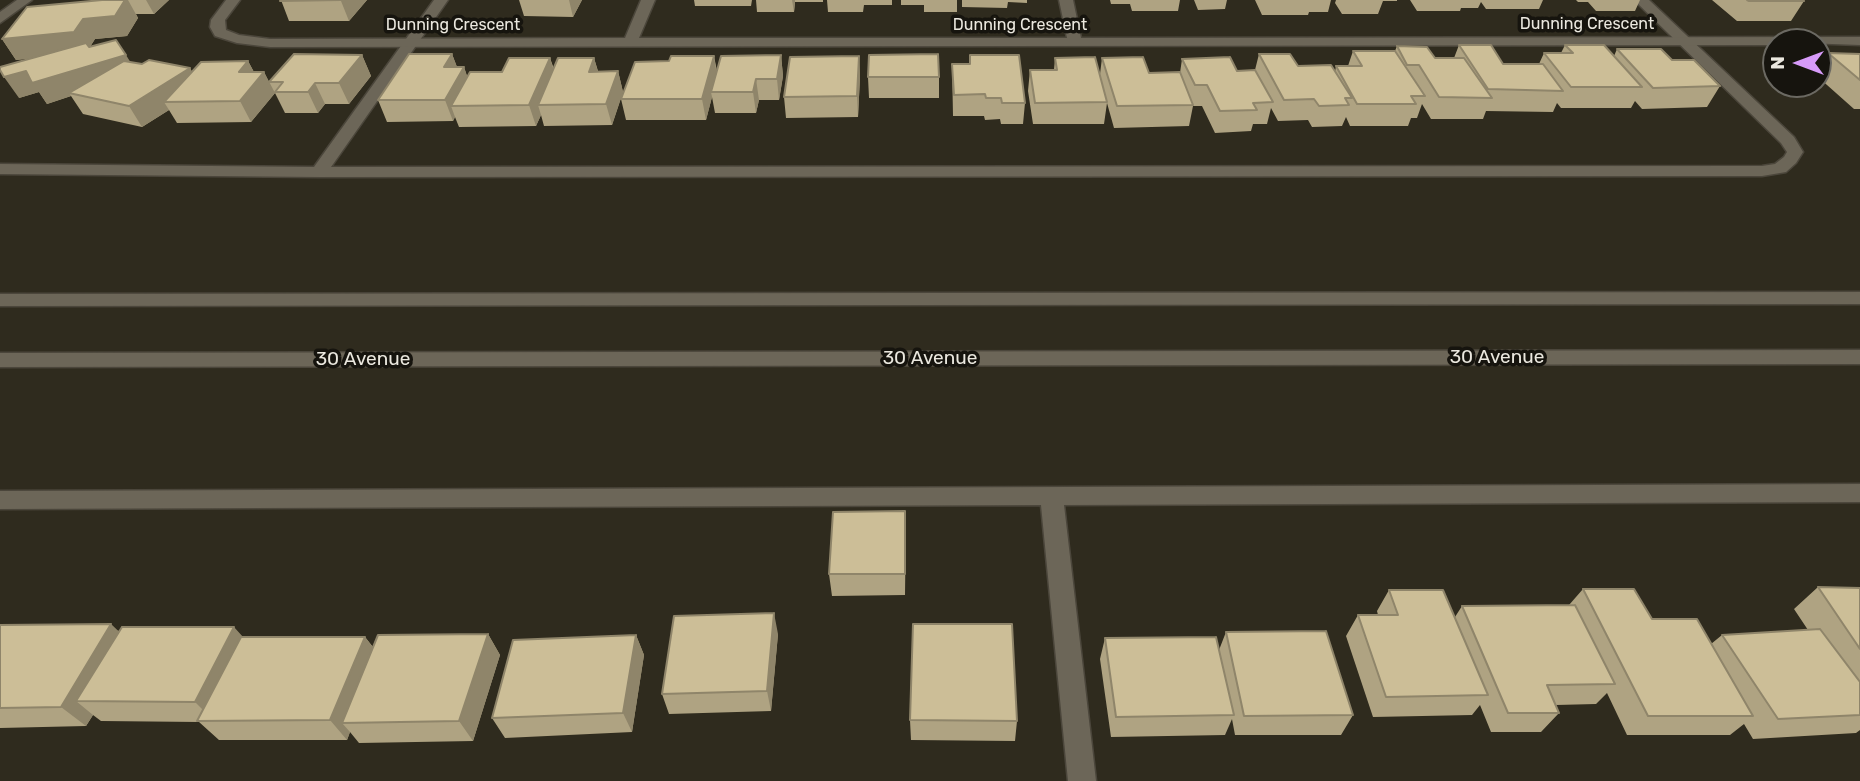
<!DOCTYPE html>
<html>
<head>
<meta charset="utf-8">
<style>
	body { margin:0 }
	#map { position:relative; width:1860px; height:781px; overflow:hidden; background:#2f2b1e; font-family:Rubik,sans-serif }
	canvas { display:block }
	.north { position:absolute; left:1762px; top:28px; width:70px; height:70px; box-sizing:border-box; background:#16140e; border:2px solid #6b6962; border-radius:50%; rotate:270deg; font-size:19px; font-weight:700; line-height:28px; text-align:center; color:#ebe8df }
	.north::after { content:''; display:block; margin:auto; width:24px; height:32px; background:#d79bf9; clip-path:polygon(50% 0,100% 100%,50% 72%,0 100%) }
</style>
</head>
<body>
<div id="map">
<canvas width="1860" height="781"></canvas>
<div class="north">N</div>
</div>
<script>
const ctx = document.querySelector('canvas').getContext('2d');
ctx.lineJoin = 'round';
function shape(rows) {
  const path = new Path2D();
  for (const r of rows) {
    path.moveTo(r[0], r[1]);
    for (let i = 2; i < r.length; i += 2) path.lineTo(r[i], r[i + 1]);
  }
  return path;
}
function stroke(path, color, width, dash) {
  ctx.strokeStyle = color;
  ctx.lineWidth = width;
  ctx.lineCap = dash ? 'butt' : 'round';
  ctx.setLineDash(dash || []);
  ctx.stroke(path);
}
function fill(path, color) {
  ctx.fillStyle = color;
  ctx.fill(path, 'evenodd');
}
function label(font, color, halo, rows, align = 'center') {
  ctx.font = font + ' Rubik,sans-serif';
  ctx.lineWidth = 7;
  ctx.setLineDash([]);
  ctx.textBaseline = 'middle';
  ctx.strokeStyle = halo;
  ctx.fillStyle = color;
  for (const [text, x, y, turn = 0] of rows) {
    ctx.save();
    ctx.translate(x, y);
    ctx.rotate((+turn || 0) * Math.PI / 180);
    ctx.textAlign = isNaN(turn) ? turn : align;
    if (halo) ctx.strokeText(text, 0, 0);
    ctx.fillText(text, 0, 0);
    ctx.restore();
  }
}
const lane = shape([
	[17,0,32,0,0,23,0,12,17,0],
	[434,0,448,0,331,167,1762,166,1775,164,1784,157,1787,152,1781,143,1634,0,1649,0,1794,137,1803,152,1796,163,1786,172,1762,176,319,177,0,174,0,164,314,167,434,0],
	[1860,484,1860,502,1064,505,1096,781,1068,781,1041,505,0,509,0,491,1860,484]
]);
const street = shape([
	[226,0,240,0,225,20,226,30,239,35,270,39,625,38,641,0,655,0,639,38,1067,38,1059,0,1073,0,1081,38,1860,37,1860,45,1776,42,1776,45,270,47,237,43,215,36,210,27,211,20,226,0]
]);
const secondary = shape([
	[1860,292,1860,304,0,306,0,294,1860,292],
	[1860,350,1860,364,0,367,0,353,1860,350]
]);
const wall = shape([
	[98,0,169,0,154,14,136,14,138,18,127,36,95,39,90,47,131,62,142,64,190,68,192,72,248,61,254,72,264,72,269,82,362,55,371,76,349,104,325,104,318,113,285,113,275,93,251,122,177,123,169,110,142,127,83,114,71,96,47,104,39,92,19,98,33,58,16,60,2,39],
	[281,0,367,0,349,21,289,21],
	[519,0,582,0,573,17,524,16],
	[694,0,752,0,751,6,695,6],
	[756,0,823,0,823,2,795,2,794,12,757,12],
	[827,0,892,0,892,5,864,5,863,12,828,12],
	[901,0,957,0,957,12,924,12,924,5,901,5],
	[962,0,1027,0,1027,3,1008,2,1007,8,962,7],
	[1110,0,1180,0,1178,11,1132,11,1130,4,1111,4],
	[1194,0,1227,0,1225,9,1198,10],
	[1255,0,1331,0,1328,12,1309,12,1308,15,1262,15],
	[1336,0,1397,0,1397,1,1383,1,1378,14,1342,14,1335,3],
	[1410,0,1543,0,1539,9,1486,9,1481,2,1478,8,1461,8,1460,11,1417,11],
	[1576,0,1640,0,1635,11,1596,11,1588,2,1578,2],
	[1712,0,1803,0,1804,1,1791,21,1737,21],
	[1459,45,1503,64,1539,64,1544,53,1561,53,1565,45,1614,56,1617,49,1672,60,1720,86,1707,107,1642,109,1635,101,1631,108,1561,108,1557,103,1553,112,1486,111,1483,119,1431,119,1422,104,1417,118,1411,118,1408,126,1350,126,1346,117,1342,126,1312,127,1308,120,1278,121,1271,108,1267,124,1253,124,1251,131,1215,133,1202,106,1193,106,1189,126,1114,128,1107,103,1104,124,1033,124,1028,91,1030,70,1054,70,1055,58,1100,74,1102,58,1149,73,1180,73,1182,59,1237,71,1255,70,1259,54,1298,66,1335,72,1336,66,1348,66,1353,51,1395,51,1397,46,1435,58,1454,58],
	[1828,53,1860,54,1860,109,1854,109,1818,77,1818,69],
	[452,54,457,67,464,67,467,76,502,72,550,58,554,69,594,58,598,71,618,71,623,92,612,125,544,126,541,115,536,126,459,127,455,117,453,121,387,122,378,100],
	[781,55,783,76,779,100,759,100,756,113,715,113,712,97,706,120,626,120,621,99,669,61,714,56,717,71],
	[970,55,1025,103,1023,124,1001,124,1000,119,985,120,984,116,953,116,952,64,969,64],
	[859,56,860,77,858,117,786,118,784,97],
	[868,77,939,77,939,98,869,98],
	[905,511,905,595,832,596,829,574],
	[1818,587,1860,588,1860,730,1856,733,1753,739,1744,724,1730,735,1627,735,1607,693,1596,704,1556,705,1559,713,1541,732,1491,732,1480,705,1472,715,1373,717,1346,636,1358,615,1378,615,1377,611,1389,590,1455,617,1462,606,1569,605,1583,589,1711,644,1722,635,1808,630,1794,609],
	[0,625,244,637,365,637,373,647,488,634,500,655,473,741,359,743,350,732,347,740,219,740,199,722,101,721,93,715,86,726,0,728],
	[1226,632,1353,715,1341,735,1235,735,1232,719,1225,735,1111,737,1100,659,1105,638,1219,650],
	[778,634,771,711,669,714,662,694],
	[636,635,644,655,632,732,505,738,492,718],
	[910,720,1017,721,1015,741,911,740]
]);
const shadedWall = shape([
	[125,0,128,0,138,18,127,36,95,39,89,48,126,55,139,76,69,93,71,96,47,104,39,92,19,98,4,77,87,52,16,60,2,39,83,19],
	[146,0,169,0,154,14],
	[341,0,367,0,349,21,341,1],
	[569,0,582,0,573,17],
	[792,0,795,0,795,2,794,12],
	[452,54,460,75,464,67,471,88,451,106,455,117,453,121,445,100,444,67],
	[362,55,371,76,349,104,339,83],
	[781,55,783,76,779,100,777,79],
	[714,56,717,76,711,92,712,97,706,120,702,99],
	[859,56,860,77,858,117,857,96],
	[550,58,556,78,538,105,541,115,536,126,529,105],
	[594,58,600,79,589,72],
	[248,61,258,80,264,72,275,93,251,122,240,101,239,72],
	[190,68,201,89,164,102,169,110,142,127,129,106],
	[618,71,623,92,612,125,606,104],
	[756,79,759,100,756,113,753,92],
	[315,83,325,104,318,113,308,92],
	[905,511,906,533,905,595],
	[774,613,778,634,771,711,767,691],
	[111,624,133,645,76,701,93,715,86,726,61,707],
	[234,627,253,648,214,721,195,702],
	[488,634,500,655,473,741,459,721],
	[636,635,644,655,632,732,623,713],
	[365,637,381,658,342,723,350,732,347,740,330,720]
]);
const building = shape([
	[102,0,125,0,115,16,83,19,74,32,2,39,27,7,102,0],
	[281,0,341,0,280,1,281,0],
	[1747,0,1803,0,1804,1,1749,1,1747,0],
	[116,40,126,55,32,83,26,71,4,77,0,70,0,67,86,43,89,47,116,40],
	[1459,45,1491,45,1503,64,1543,64,1563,91,1488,89,1459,45],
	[1565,45,1604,45,1642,87,1571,87,1544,53,1573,53,1565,45],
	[1397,46,1427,47,1435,58,1464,58,1492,98,1439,97,1419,65,1407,65,1397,46],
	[1617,49,1661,49,1672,60,1694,60,1720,86,1653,88,1617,49],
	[1353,51,1395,51,1425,96,1411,96,1416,104,1357,104,1336,66,1362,66,1353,51],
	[1828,53,1860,54,1860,80,1828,53],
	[294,54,362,55,339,83,315,83,308,92,275,92,283,82,269,82,294,54],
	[409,54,452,54,444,67,464,67,445,100,378,100,409,54],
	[938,54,939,77,868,77,869,55,938,54],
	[1259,54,1290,54,1298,66,1331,65,1352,98,1345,98,1349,105,1319,106,1314,99,1284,100,1259,54],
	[781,55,777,79,756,79,753,92,711,92,721,56,781,55],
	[970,55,1019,55,1025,103,1002,103,1001,98,986,98,985,94,954,95,952,64,970,64,970,55],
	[671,56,714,56,702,99,621,99,635,62,669,61,671,56],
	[859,56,857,96,784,97,790,57,859,56],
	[1095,57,1107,102,1035,103,1030,70,1057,70,1055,58,1095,57],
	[1143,57,1149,73,1180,72,1193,105,1117,106,1102,58,1143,57],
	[1230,57,1237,71,1255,70,1273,102,1253,103,1257,110,1220,111,1207,85,1195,85,1182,59,1230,57],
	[509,58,550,58,529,105,451,106,470,72,502,72,509,58],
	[558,58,594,58,589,72,618,71,606,104,538,105,558,58],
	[149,60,190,68,129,106,69,93,124,61,142,64,149,60],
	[248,61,239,72,264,72,240,101,164,102,201,62,248,61],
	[905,511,905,574,829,574,833,512,905,511],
	[1818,587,1860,588,1860,649,1818,587],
	[1583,589,1634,589,1652,619,1697,619,1753,716,1648,716,1583,589],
	[1389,590,1443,590,1488,695,1386,697,1358,615,1398,615,1389,590],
	[1575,605,1615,684,1547,685,1559,713,1508,713,1462,606,1575,605],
	[774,613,767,691,662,694,674,616,774,613],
	[111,624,61,707,0,708,0,625,111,624],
	[913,624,1012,624,1017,721,910,720,913,624],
	[122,627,234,627,195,702,76,701,122,627],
	[1820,629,1860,682,1860,715,1778,719,1722,635,1820,629],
	[1326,631,1353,715,1244,716,1226,632,1326,631],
	[488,634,459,721,342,723,378,635,488,634],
	[636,635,623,713,492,718,513,640,636,635],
	[241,637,365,637,330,720,197,721,241,637],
	[1216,637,1234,715,1116,717,1105,638,1216,637]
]);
const farStreetnames = [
	["Dunning Crescent",1587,24],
	["Dunning Crescent",453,25],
	["Dunning Crescent",1020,25]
];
const streetNames = [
	["30 Avenue",1497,358],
	["30 Avenue",930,359],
	["30 Avenue",363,360]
];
stroke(lane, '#4b463b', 3);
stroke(street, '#4b463b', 3);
stroke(secondary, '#4b463b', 3);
fill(lane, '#6c6658');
fill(street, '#6c6658');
fill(secondary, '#6c6658');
fill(wall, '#afa382');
fill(shadedWall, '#8f856a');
fill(building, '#ccbe97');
stroke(building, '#8f856a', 2);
label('16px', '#ebe8df', '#16140e', farStreetnames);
label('19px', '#ebe8df', '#16140e', streetNames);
</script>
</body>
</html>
